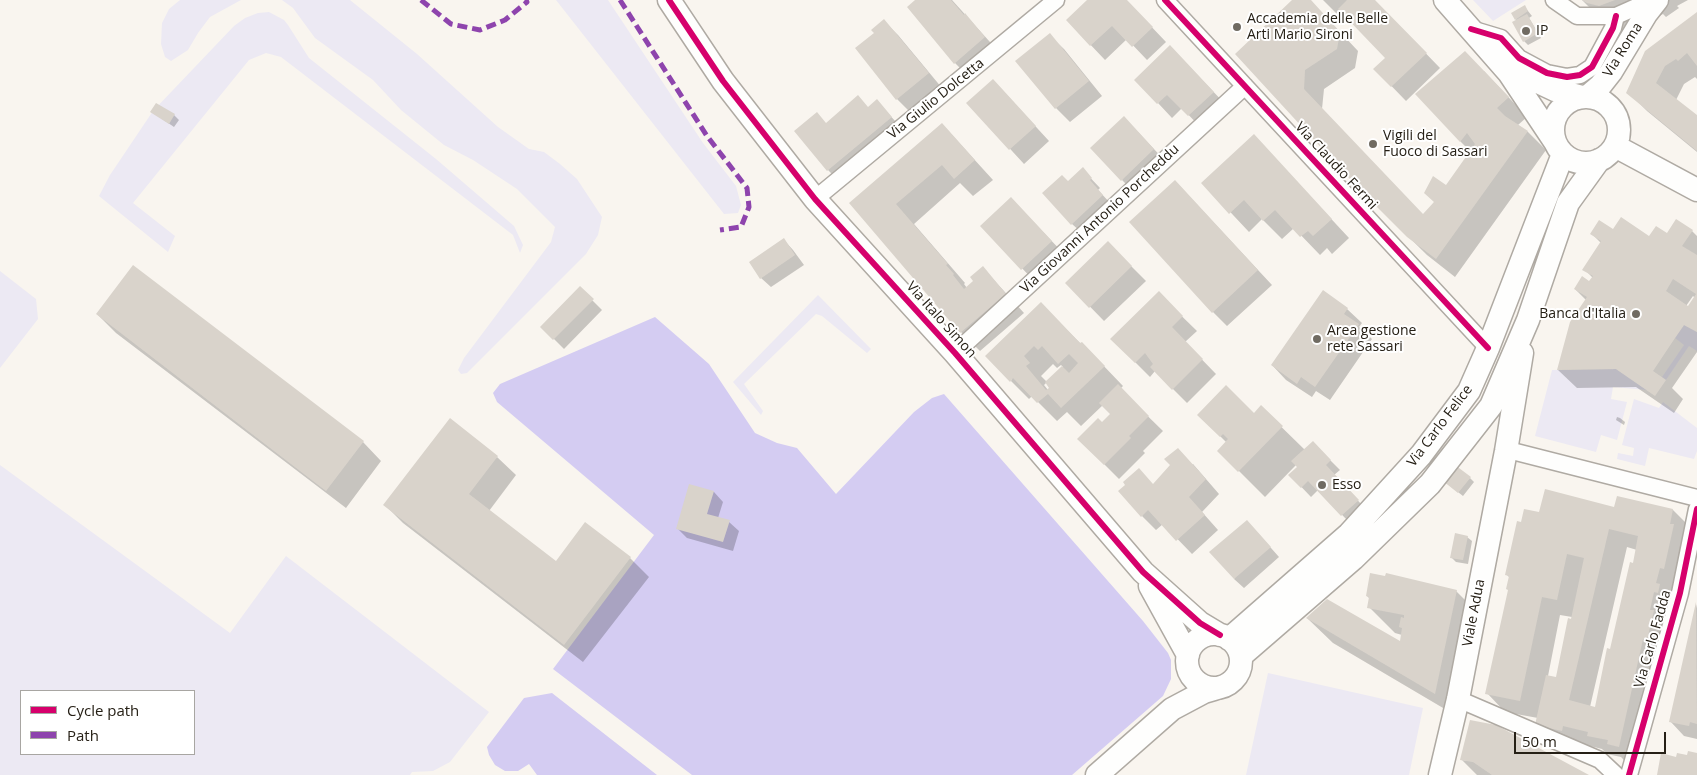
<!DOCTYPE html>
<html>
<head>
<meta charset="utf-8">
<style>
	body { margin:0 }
	#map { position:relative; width:1697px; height:775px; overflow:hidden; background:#f9f5ef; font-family:"Open Sans",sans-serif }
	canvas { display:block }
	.legend { position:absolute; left:20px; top:690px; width:175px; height:65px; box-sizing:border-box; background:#fff; border:1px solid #a8a6a2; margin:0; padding:6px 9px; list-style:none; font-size:15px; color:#262016 }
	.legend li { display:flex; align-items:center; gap:10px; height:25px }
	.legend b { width:25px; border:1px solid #a8a6a2 }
	.scale { position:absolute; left:1514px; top:732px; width:152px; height:22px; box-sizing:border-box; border:2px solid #262016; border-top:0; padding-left:6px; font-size:15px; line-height:18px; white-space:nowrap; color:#262016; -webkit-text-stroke:4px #fff; paint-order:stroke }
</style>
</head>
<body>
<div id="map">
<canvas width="1697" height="775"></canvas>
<ul class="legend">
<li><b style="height:6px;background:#d6006c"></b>Cycle path</li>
<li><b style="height:6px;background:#8e44ad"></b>Path</li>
</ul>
<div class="scale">50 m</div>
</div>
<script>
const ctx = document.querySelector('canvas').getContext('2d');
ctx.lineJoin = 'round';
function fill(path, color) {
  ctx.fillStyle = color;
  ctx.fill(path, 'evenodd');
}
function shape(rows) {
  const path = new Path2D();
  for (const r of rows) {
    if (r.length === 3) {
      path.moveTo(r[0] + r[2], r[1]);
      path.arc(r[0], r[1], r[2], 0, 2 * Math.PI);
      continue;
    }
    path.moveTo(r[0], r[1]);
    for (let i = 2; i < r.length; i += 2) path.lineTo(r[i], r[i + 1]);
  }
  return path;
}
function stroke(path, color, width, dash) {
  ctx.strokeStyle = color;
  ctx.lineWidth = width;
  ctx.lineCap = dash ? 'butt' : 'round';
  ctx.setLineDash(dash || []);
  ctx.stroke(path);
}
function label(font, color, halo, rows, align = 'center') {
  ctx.font = font + ' "Open Sans",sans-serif';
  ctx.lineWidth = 4;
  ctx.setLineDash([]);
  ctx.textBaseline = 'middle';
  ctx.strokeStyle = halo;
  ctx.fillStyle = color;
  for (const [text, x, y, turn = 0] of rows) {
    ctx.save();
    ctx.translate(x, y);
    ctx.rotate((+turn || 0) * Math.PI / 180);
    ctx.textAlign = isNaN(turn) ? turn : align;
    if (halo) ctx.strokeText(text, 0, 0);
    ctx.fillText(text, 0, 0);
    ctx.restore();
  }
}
const green = shape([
	[180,0,241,0,210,17,198,33,188,50,171,61,165,57,161,44,162,23,169,9],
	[282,0,350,0,417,54,498,127,529,149,544,152,560,164,577,179,602,217,598,235,586,254,467,373,461,374,458,370,464,358,551,242,555,227,517,189,473,160,444,145,401,110,373,80,315,38,293,8],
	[556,0,608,0,703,143,736,186,741,205,738,213,724,214],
	[1473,0,1526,0,1493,21],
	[269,12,284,20,288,25,309,58,436,159,514,226,523,245,520,253,513,235,281,57,266,53,249,60,133,203,175,236,168,252,99,196,110,175,153,111,234,26,245,18,258,13],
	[0,271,36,299,38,319,0,368],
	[818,295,871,349,867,353,822,316,816,314,744,384,763,411,761,415,733,382],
	[1684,325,1697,332,1697,351,1689,346,1666,380,1662,377,1684,345,1675,338],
	[1616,369,1647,390,1613,387,1611,399,1627,402,1617,440,1601,435,1596,452,1535,436,1552,370],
	[1634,399,1659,408,1663,402,1697,428,1697,451,1694,459,1649,448,1645,466,1617,459,1618,453,1633,456,1634,448,1622,445],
	[0,465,230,633,286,556,489,712,450,762,433,771,412,772,410,775,0,775],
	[21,691,194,691,194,754,21,754],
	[1268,673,1423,708,1409,775,1246,775]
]);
const forest = shape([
	[655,317,709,364,755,433,777,443,797,448,836,494,914,412,932,398,944,394,1143,621,1168,653,1171,660,1171,679,1163,696,1072,775,692,775,553,669,654,535,497,402,493,393,500,384],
	[552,693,657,775,537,775,529,764,518,771,505,771,495,765,489,755,487,747,524,698]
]);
const shadow = shape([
	[917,0,952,0,999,52,969,77,955,63],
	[1089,0,1126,0,1166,42,1147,60,1127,39,1105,60,1067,20],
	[1294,0,1310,0,1358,51,1355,68,1324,89,1322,109,1424,216,1471,152,1460,141,1484,71,1527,117,1518,125,1528,132,1546,150,1455,277,1427,255,1360,189,1237,54],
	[1323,0,1374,0,1440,68,1406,101,1375,69,1387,58,1345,14,1341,18],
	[1582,0,1688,0,1677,6,1679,8,1666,17,1663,14,1631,31,1620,31,1604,22],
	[1524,6,1532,16,1529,18,1541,38,1528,45,1524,41,1517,21,1512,14],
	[1697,13,1697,79,1695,77,1684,84,1676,100,1697,117,1697,152,1647,111,1628,92],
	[884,21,898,35,942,88,911,113,897,99,857,48,875,33],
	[1049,35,1064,49,1102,96,1070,122,1056,108],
	[1184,61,1228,107,1203,130,1182,108,1172,118,1158,103],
	[993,80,1049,141,1024,164,968,103],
	[877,101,905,132,842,184,828,170,827,124,869,108],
	[152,112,174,115,179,120,174,127],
	[942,124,993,180,973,196,960,183,914,224,965,283,964,284,967,288,975,281,983,268,1024,313,980,351,961,332,851,203],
	[1138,132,1168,164,1136,194,1122,180],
	[1254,136,1349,238,1332,254,1327,248,1320,255,1294,228,1282,239,1262,219,1249,232,1203,183],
	[1082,169,1100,188,1098,190,1112,205,1082,233,1072,224,1068,183],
	[1175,181,1272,285,1227,326,1213,312],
	[1025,213,1066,256,1037,284,982,226],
	[1613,231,1650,237,1692,231,1697,236,1697,352,1672,388,1683,399,1674,413,1636,387,1577,388,1558,370,1586,300,1575,289,1590,283,1593,278,1584,269,1601,243,1592,234],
	[1693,296,1695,298,1688,308,1686,306],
	[784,240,793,250,804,265,771,287,761,278],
	[1108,243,1146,281,1104,321,1067,283],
	[580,288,602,310,564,349,542,327],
	[1323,292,1347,309,1362,323,1359,327,1372,339,1330,400,1316,391,1312,397,1286,380,1272,365],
	[1158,293,1197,331,1185,342,1216,374,1187,403,1155,371,1150,377,1112,339],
	[1041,304,1081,344,1100,362,1123,386,1120,389,1163,431,1143,451,1145,453,1119,479,1079,439,1102,423,1112,414,1103,405,1081,426,1067,412,1057,421,1032,396,1029,399,1011,381],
	[1053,364,1057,368,1061,365,1063,367,1047,382,1041,376],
	[1047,382,1051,388,1048,390,1044,385],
	[97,314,363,442,381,461,346,508,116,333],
	[1261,407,1305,450,1322,452,1340,470,1334,475,1362,505,1347,520,1318,490,1311,497,1290,475,1298,467,1296,465,1265,497,1219,451,1227,443,1199,415,1254,414],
	[1617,417,1620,418,1625,422,1624,425,1616,420],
	[497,457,516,475,489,511,556,562,630,558,649,577,583,662,403,523,385,505],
	[1193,464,1219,494,1202,512,1218,530,1192,554,1163,524,1156,530,1142,516,1154,485],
	[1470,478,1474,482,1463,496,1449,485],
	[690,486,714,492,723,502,718,518,729,522,739,531,733,551,687,538,678,529],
	[1615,508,1673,510,1691,528,1627,763,1621,757,1607,754,1602,749,1582,744,1537,724,1538,718,1505,712,1487,693,1509,591,1510,578,1507,575,1522,524,1540,514],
	[1627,547,1637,550,1596,709,1590,707],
	[1560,615,1572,617,1557,678,1548,676],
	[1256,531,1279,557,1244,588,1234,579],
	[1467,537,1472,541,1468,564,1456,562,1451,557],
	[1456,591,1482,617,1460,718,1333,643,1307,618,1401,643,1402,635,1395,633,1369,607,1370,599,1367,596],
	[1697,604,1697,739,1684,736,1670,721],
	[1462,760,1587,775,1477,775]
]);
const building = shape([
	[915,0,951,0,964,15,965,13,985,37,954,64,907,7],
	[1087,0,1127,0,1153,27,1132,47,1112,26,1090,46,1066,20],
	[1292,0,1311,0,1340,32,1337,49,1305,70,1304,89,1423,214,1434,202,1424,193,1433,176,1446,185,1475,144,1467,133,1460,142,1415,94,1465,51,1509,97,1497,108,1505,116,1528,131,1436,259,1407,237,1360,190,1235,54],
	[1347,0,1375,0,1427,53,1391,87,1373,69,1385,58,1338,9],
	[1582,0,1615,0,1599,6,1587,3],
	[1525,5,1528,11,1515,20,1511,13],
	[1697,12,1697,66,1687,53,1678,61,1676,59,1665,66,1656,83,1697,115,1697,151,1626,93,1645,51],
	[1527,14,1538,33,1523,42,1512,22],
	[884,19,929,73,896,100,855,48,874,33,871,30],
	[1050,33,1089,81,1055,109,1015,61],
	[1170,45,1214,92,1188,116,1167,95,1157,104,1134,80],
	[993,79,1036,126,1009,150,966,103],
	[858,95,868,107,877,99,892,117,827,171,794,131,817,112,826,123],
	[156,103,175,114,169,124,150,112],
	[1124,116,1154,149,1121,181,1090,148],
	[942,123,975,160,954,179,942,165,896,204,948,264,946,265,954,274,953,275,964,289,973,281,970,277,983,266,1006,294,960,333,849,203],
	[1254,134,1332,219,1313,236,1308,231,1300,237,1275,210,1263,221,1244,200,1229,214,1201,183],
	[1083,167,1092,178,1090,180,1103,195,1071,225,1042,193,1062,175,1068,181],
	[1175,180,1258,270,1212,313,1129,222],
	[1011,197,1052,241,1021,270,980,226],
	[1621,217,1649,236,1656,226,1667,233,1676,219,1693,230,1682,246,1697,255,1697,332,1684,325,1675,338,1653,371,1666,380,1655,396,1616,369,1557,370,1570,322,1587,297,1574,289,1582,276,1589,281,1593,276,1582,270,1601,241,1590,234,1599,220,1613,229],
	[1673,279,1696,294,1688,306,1666,291],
	[784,238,795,255,760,279,749,262],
	[1108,241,1132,266,1089,308,1065,283],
	[133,265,364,441,326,491,96,314],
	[580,286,594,299,553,340,540,327],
	[1323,290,1348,308,1344,314,1359,324,1315,387,1301,377,1297,384,1271,365],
	[1159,291,1183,316,1172,327,1203,359,1172,390,1150,367,1153,364,1145,353,1135,363,1110,339],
	[1041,302,1080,343,1082,342,1105,366,1061,408,1048,394,1037,403,1013,378,1010,382,985,356],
	[1034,346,1038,350,1042,346,1058,364,1069,354,1078,363,1069,373,1062,366,1045,382,1049,388,1046,390,1026,366,1030,363,1024,356],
	[1118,384,1149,416,1129,436,1131,438,1104,465,1077,439,1098,418,1102,422,1110,414,1099,403],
	[1226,385,1254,413,1261,405,1283,426,1238,472,1217,451,1228,439,1223,434,1220,437,1197,415],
	[450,418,498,456,469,494,556,561,585,522,631,557,564,645,383,505],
	[1313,441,1331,460,1326,465,1359,500,1341,516,1308,481,1301,488,1288,475,1297,467,1291,461],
	[1178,448,1206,479,1189,497,1205,515,1176,541,1148,510,1141,517,1118,491,1125,485,1123,482,1139,468,1153,484,1170,465,1164,459],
	[1455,465,1471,477,1458,493,1443,481],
	[689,484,714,491,707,514,730,520,723,542,676,529],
	[1545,489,1614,507,1617,496,1673,509,1670,524,1674,524,1664,569,1660,568,1656,583,1660,584,1658,593,1654,592,1650,610,1654,610,1647,640,1643,639,1619,747,1607,744,1608,740,1587,736,1588,732,1563,726,1562,731,1535,725,1546,675,1556,677,1568,618,1571,619,1584,558,1567,554,1557,600,1542,597,1520,701,1485,694,1508,590,1506,589,1509,576,1505,575,1517,521,1521,522,1524,509,1539,512],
	[1609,529,1638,536,1633,563,1630,562,1610,649,1607,648,1595,707,1569,700],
	[1247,520,1271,547,1234,579,1209,552],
	[1455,533,1468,536,1463,560,1450,558],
	[1370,573,1385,576,1386,573,1457,590,1435,694,1306,618,1327,599,1400,641,1402,628,1399,627,1401,617,1404,618,1404,615,1367,608,1369,597,1366,596],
	[1696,602,1697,724,1690,722,1689,726,1669,722],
	[1470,720,1496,725,1589,775,1492,775,1473,762,1460,760],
	[1688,751,1697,753,1697,775,1657,775,1661,753,1676,757,1677,753,1687,755]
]);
const street = shape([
	[1165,0,1488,348],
	[1554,0,1577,16,1616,16,1652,0],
	[1471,29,1501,38,1519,58,1547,73,1567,77,1580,75,1592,67,1613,28,1616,16],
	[815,199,1056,0],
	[955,353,1245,86],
	[1506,451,1516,452,1697,498],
	[1458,699,1600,760,1616,775],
	[1629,775,1680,593,1697,509]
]);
const secondary = shape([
	[669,0,723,81,815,199,955,353,1143,572,1200,623,1220,635],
	[1445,0,1509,73,1555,142],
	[1507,58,1536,81,1555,90,1582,97],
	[1587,97,1600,86,1611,72,1646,14,1657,0],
	[1586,130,33],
	[1615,146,1697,190],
	[1150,586,1188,655],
	[1214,661,27],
	[1229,639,1349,534,1421,455,1469,391,1488,348,1563,154],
	[1241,656,1353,559,1430,484,1491,406,1528,320,1568,203,1599,160],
	[1097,775,1172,709,1204,692,1221,687],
	[1440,775,1458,699,1506,451,1522,353]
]);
const quiet = shape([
	[421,0,451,24,480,30,505,20,527,2,526,0],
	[620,0,707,136,747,188,749,207,741,227,720,230]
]);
const cycleway = shape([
	[669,0,723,81,815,199,955,353,1143,572,1200,623,1220,635],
	[1165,0,1488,348],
	[1471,29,1501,38,1519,58,1547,73,1567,77,1580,75,1592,67,1613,28,1616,16],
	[1629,775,1680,593,1697,509]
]);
const markers = [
	[1237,27,5,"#706b62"],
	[1526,31,5,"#706b62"],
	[1373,144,5,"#706b62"],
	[1636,314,5,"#706b62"],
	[1317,339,5,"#706b62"],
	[1322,485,5,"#706b62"]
];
const poiNames = [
	["Accademia delle Belle",1247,19],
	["Arti Mario Sironi",1247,35],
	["IP",1536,31],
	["Vigili del",1383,136],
	["Fuoco di Sassari",1383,152],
	["Banca d'Italia",1626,314,"right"],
	["Area gestione",1327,331],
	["rete Sassari",1327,347],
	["Esso",1332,485]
];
const streetNames = [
	["Via Roma",1623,50,-58],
	["Via Giulio Dolcetta",936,99,-39],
	["Via Claudio Fermi",1336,166,47],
	["Via Giovanni Antonio Porcheddu",1100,219,-43],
	["Via Italo Simon",941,320,48],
	["Via Carlo Felice",1440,426,-53],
	["Viale Adua",1474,613,-79],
	["Via Carlo Fadda",1653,639,-74]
];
fill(green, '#ece9f3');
fill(forest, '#d4ccf2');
fill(shadow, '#0003');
fill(building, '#d9d3cb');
stroke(street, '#afaaa3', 19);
stroke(secondary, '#afaaa3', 25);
stroke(street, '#fefefd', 16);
stroke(secondary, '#fefefd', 22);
stroke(quiet, '#8e44ad', 5, [10, 5]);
stroke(cycleway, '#d6006c', 6);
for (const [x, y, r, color] of markers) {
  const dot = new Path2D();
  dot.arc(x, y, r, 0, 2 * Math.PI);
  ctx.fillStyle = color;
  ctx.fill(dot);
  stroke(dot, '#fff', 2);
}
label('14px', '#262016', '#fff', poiNames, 'left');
label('14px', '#262016', '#fff', streetNames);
</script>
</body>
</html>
